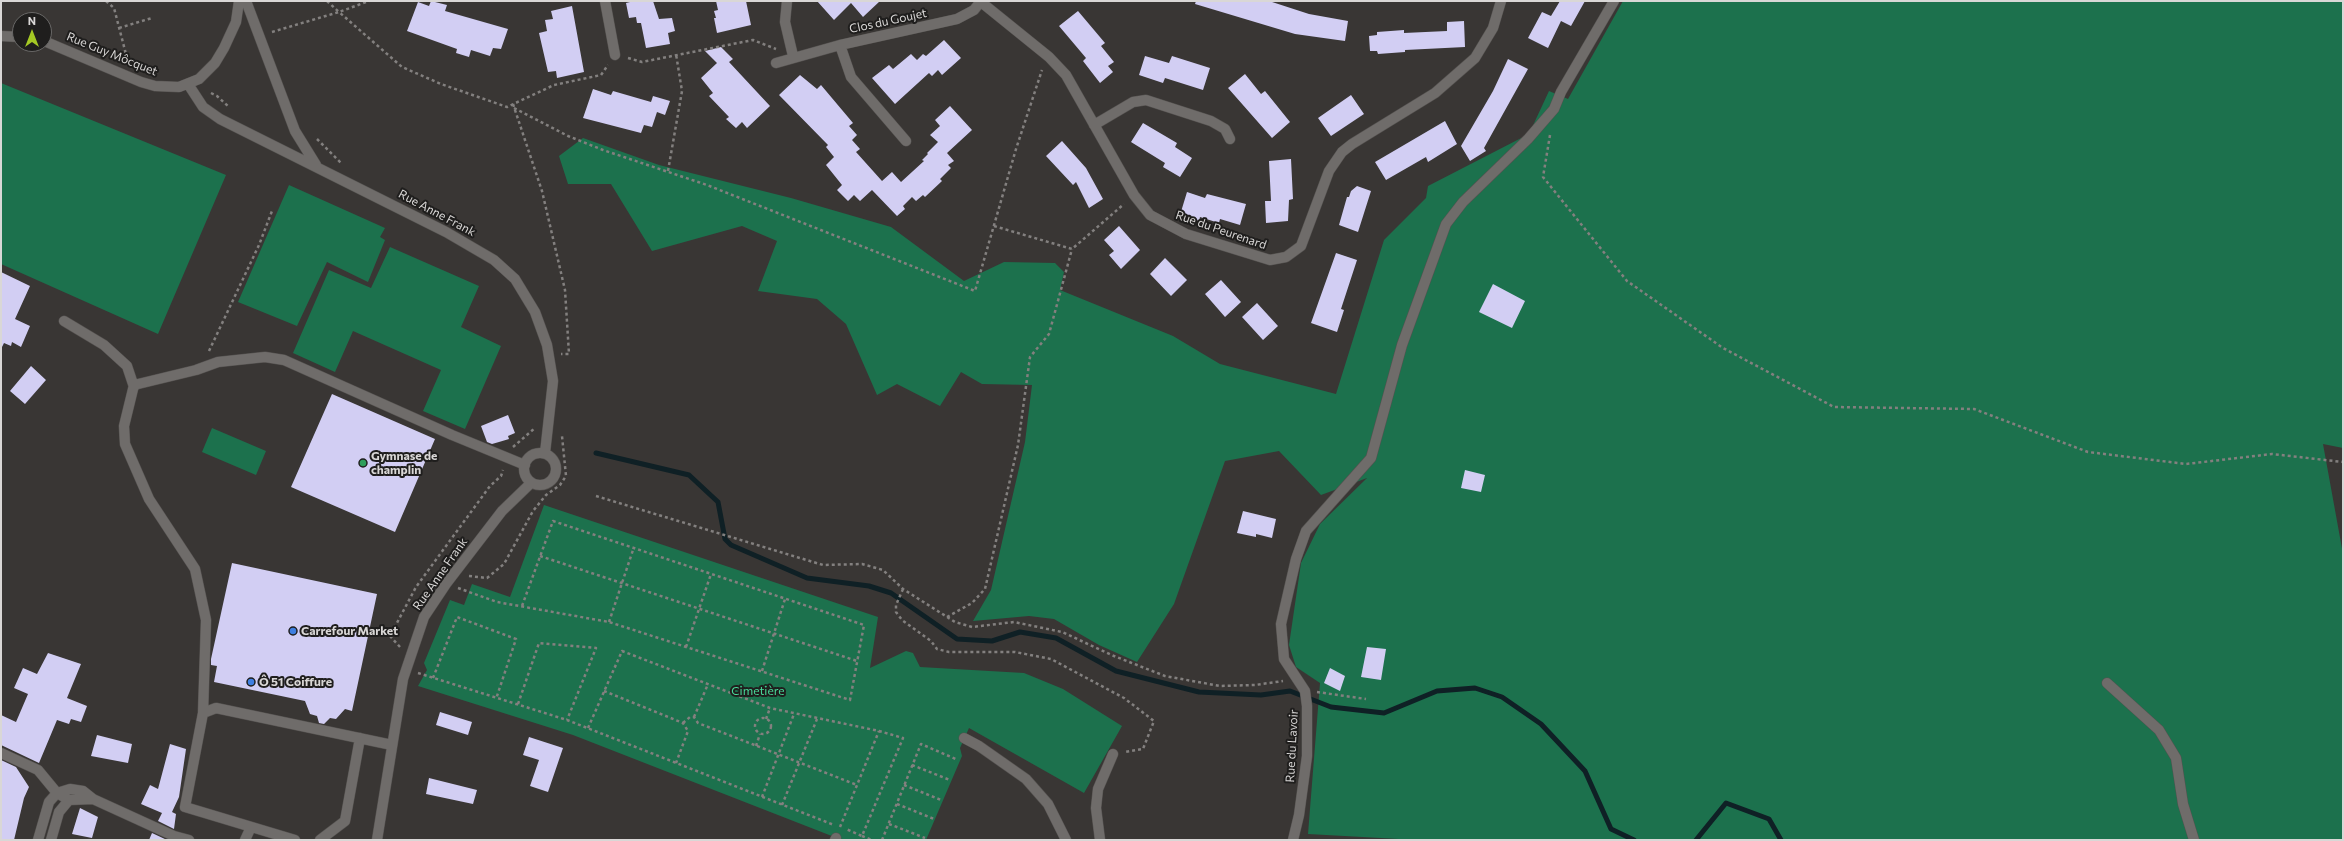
<!DOCTYPE html>
<html>
<head>
<meta charset="utf-8">
<style>
	body { margin:0 }
	#map { position:relative; width:2344px; height:841px; overflow:hidden; background:#393634; font-family:Commissioner,sans-serif }
	canvas { display:block }
	.frame { position:absolute; inset:0; border:2px solid #d9d7d6; pointer-events:none }
	.north { position:absolute; left:12px; top:12px; width:40px; height:40px; box-sizing:border-box; background:#1f1e1d; border:1px solid #696867; border-radius:50%; rotate:0deg; font-size:11px; font-weight:700; line-height:16px; text-align:center; color:#d9d7d6 }
	.north::after { content:''; display:block; margin:auto; width:14px; height:18px; background:#a4c824; clip-path:polygon(50% 0,100% 100%,50% 72%,0 100%) }
</style>
</head>
<body>
<div id="map">
<canvas width="2344" height="841"></canvas>
<div class="frame"></div>
<div class="north">N</div>
</div>
<script>
const ctx = document.querySelector('canvas').getContext('2d');
ctx.lineJoin = 'round';
function fill(path, color) {
  ctx.fillStyle = color;
  ctx.fill(path, 'evenodd');
}
function shape(rows) {
  const path = new Path2D();
  for (const r of rows) {
    if (r.length === 3) {
      path.moveTo(r[0] + r[2], r[1]);
      path.arc(r[0], r[1], r[2], 0, 2 * Math.PI);
      continue;
    }
    path.moveTo(r[0], r[1]);
    for (let i = 2; i < r.length; i += 2) path.lineTo(r[i], r[i + 1]);
  }
  return path;
}
function stroke(path, color, width, dash) {
  ctx.strokeStyle = color;
  ctx.lineWidth = width;
  ctx.lineCap = dash ? 'butt' : 'round';
  ctx.setLineDash(dash || []);
  ctx.stroke(path);
}
function label(font, color, halo, rows, align = 'center') {
  ctx.font = font + ' Commissioner,sans-serif';
  ctx.lineWidth = 4;
  ctx.setLineDash([]);
  ctx.textBaseline = 'middle';
  ctx.strokeStyle = halo;
  ctx.fillStyle = color;
  for (const [text, x, y, turn = 0] of rows) {
    ctx.save();
    ctx.translate(x, y);
    ctx.rotate((+turn || 0) * Math.PI / 180);
    ctx.textAlign = isNaN(turn) ? turn : align;
    if (halo) ctx.strokeText(text, 0, 0);
    ctx.fillText(text, 0, 0);
    ctx.restore();
  }
}
const green = shape([
	[1623,1,2343,1,2343,448,2323,444,2343,554,2343,840,1417,840,1308,834,1320,683,1296,667,1289,645,1301,563,1320,524,1367,478,1321,495,1279,451,1225,461,1174,604,1137,662,1099,645,1054,619,1029,616,973,621,991,590,1025,442,1032,385,982,384,961,372,940,406,897,384,877,395,846,324,817,299,758,291,777,241,742,226,652,251,611,184,568,184,559,156,583,138,659,165,791,198,891,227,964,281,1004,262,1055,263,1064,272,1060,290,1173,336,1220,364,1336,394,1384,240,1426,198,1428,186,1529,134,1549,91,1568,99],
	[1,83,226,175,158,334,1,264],
	[289,185,385,228,380,237,385,240,368,282,327,262,297,326,238,302],
	[390,247,479,286,461,327,501,346,465,429,423,411,441,370,353,331,335,372,293,353,329,270,371,288],
	[212,428,266,451,256,475,202,452],
	[544,505,878,617,870,668,906,651,913,653,920,667,1024,673,1063,689,1122,726,1084,793,969,728,960,748,962,756,926,840,842,840,573,735,418,686,427,670,424,663,450,600,464,605,472,584,510,597]
]);
const stream = shape([
	[596,453,689,475,718,502,725,539,731,545,807,578,869,586,891,593,957,639,992,641,1020,632,1056,638,1116,671,1199,692,1261,695,1290,691,1331,707,1384,713,1437,691,1475,688,1502,697,1541,724,1585,771,1611,829,1634,840],
	[1696,840,1726,803,1769,819,1781,840]
]);
const building = shape([
	[431,1,447,5,445,11,508,29,501,49,493,48,490,56,471,50,469,57,456,53,457,49,407,31,418,2,429,6],
	[634,1,653,1,659,19,672,18,675,31,668,33,670,44,646,48,641,23,637,23,636,17,629,18,626,3],
	[716,1,746,1,751,25,717,33,714,18,716,18,714,11,718,10],
	[817,1,880,1,863,17,851,3,834,20],
	[1196,1,1269,1,1309,14,1348,21,1345,41,1295,34,1195,4],
	[1560,1,1585,1,1571,26,1561,21,1548,48,1528,38,1542,12,1551,16],
	[572,6,584,72,557,78,556,71,548,72,539,33,547,31,545,20,553,19,551,11],
	[1078,11,1105,43,1101,46,1114,62,1108,66,1113,72,1100,83,1083,61,1086,58,1059,26],
	[1464,21,1465,47,1405,50,1405,52,1378,54,1377,51,1370,51,1369,36,1377,35,1377,32,1404,30,1404,33,1447,31,1447,22],
	[944,40,961,58,942,75,938,70,932,76,929,73,895,104,872,78,889,65,893,69,911,54,917,60,923,54,926,56],
	[721,47,733,59,729,62,770,106,747,128,742,122,736,128,726,119,729,117,709,96,713,93,701,78,717,63,705,51],
	[1145,56,1169,63,1172,56,1210,68,1203,90,1165,78,1163,83,1139,75],
	[1508,59,1528,69,1484,148,1486,151,1470,161,1461,146,1493,91],
	[1245,74,1261,94,1265,91,1290,122,1272,138,1228,88],
	[800,75,817,89,821,85,853,123,849,126,857,135,852,140,860,149,856,152,882,181,892,172,901,182,924,161,922,160,928,154,927,153,938,142,930,135,940,126,935,120,950,106,972,130,947,153,954,161,948,165,951,168,940,179,942,181,925,197,923,195,916,201,912,197,903,206,905,209,897,216,872,190,860,201,854,195,848,201,837,190,842,185,826,165,834,157,826,147,828,145,779,95],
	[593,89,611,95,613,91,651,102,653,96,670,101,665,115,657,112,652,127,644,125,641,133,583,118],
	[1351,95,1364,114,1331,136,1318,118],
	[1445,121,1457,144,1428,162,1426,157,1386,180,1375,162],
	[1143,123,1177,143,1175,147,1192,158,1180,177,1163,167,1165,163,1131,142],
	[1062,141,1086,168,1103,199,1089,208,1076,182,1073,185,1046,156],
	[1291,159,1293,199,1289,200,1288,221,1266,223,1265,201,1271,201,1269,161],
	[1357,186,1371,191,1358,232,1339,225,1347,197,1349,197,1351,191],
	[1187,192,1205,198,1207,194,1246,204,1240,225,1220,219,1219,223,1200,217,1199,221,1180,215],
	[1119,226,1140,250,1121,269,1109,255,1114,251,1104,240],
	[1336,253,1357,260,1341,309,1344,310,1337,332,1311,323],
	[1165,258,1187,280,1171,296,1150,274],
	[1,272,30,286,15,319,30,326,21,347,12,342,11,346,4,343,1,349],
	[1221,280,1241,302,1225,317,1205,294],
	[1493,284,1525,301,1512,328,1479,312],
	[1257,303,1278,326,1263,340,1242,317],
	[31,366,46,380,25,404,10,391],
	[332,394,435,439,395,532,291,487],
	[508,415,515,433,508,436,509,439,499,442,492,444,487,442,481,426],
	[1465,470,1485,475,1481,492,1461,488],
	[1243,511,1276,519,1272,538,1256,534,1256,537,1237,533],
	[232,563,377,594,352,711,345,709,336,719,330,718,324,724,319,723,317,716,310,714,305,701,214,682,217,666,211,665,211,659],
	[1367,647,1386,649,1381,680,1361,677],
	[48,653,81,664,67,698,87,706,81,722,71,719,69,724,57,720,39,763,1,745,1,715,16,722,28,694,14,688,23,668,37,674],
	[1330,668,1345,676,1340,691,1324,683],
	[440,712,472,722,468,735,436,725],
	[97,735,132,744,128,763,91,756],
	[529,737,563,748,548,792,530,786,539,760,523,755],
	[170,744,186,749,179,797,172,812,176,814,174,829,158,821,162,813,141,804,150,785,158,789],
	[1,760,16,767,29,787,24,798,14,840,1,840],
	[429,778,477,790,473,804,426,794],
	[80,808,98,817,92,838,72,834],
	[152,833,167,840,149,840]
]);
const path = shape([
	[106,1,114,8,128,62],
	[327,1,339,12,369,1],
	[119,28,152,18],
	[272,32,339,12,402,67,441,84,507,107,554,85,601,75,608,65],
	[628,58,642,62,753,40,776,49],
	[211,93,217,96,229,107],
	[513,104,542,191,565,290,569,354,561,354],
	[514,108,568,136,603,150,707,185,975,291,1016,149,1042,70],
	[1550,135,1543,177,1627,281,1723,348,1834,407,1974,409,2088,452,2186,464,2272,454,2343,462],
	[317,139,342,164],
	[668,171,682,91,676,54],
	[994,226,1072,249,1124,204],
	[209,351,259,245,272,211],
	[513,447,535,428],
	[596,496,823,565,862,564,883,570,903,589,955,622,972,627,1014,622,1062,632,1114,656,1165,676,1220,686,1255,685,1283,681],
	[540,556,857,661],
	[469,576,487,578,504,564,533,511,546,495,560,485,566,476,562,436],
	[458,588,497,602,609,622,850,700,864,625,553,521,522,606],
	[903,589,896,605,896,612,902,620,931,641,937,649,949,652,1015,652,1051,659,1124,698,1154,721,1143,749,1125,752],
	[947,617,972,603,985,589,1018,445,1030,357,1049,334,1072,249],
	[609,622,634,547],
	[400,647,390,636,416,587,490,486,501,476,503,470],
	[686,647,711,574],
	[762,671,785,599],
	[418,673,567,720,834,825],
	[433,678,457,617,516,639,496,699],
	[604,691,683,723,688,731,676,763],
	[1317,692,1366,699],
	[518,704,539,643,596,648,567,720],
	[694,717,708,684],
	[763,726,8],
	[766,719,770,708],
	[683,723,690,717,694,717,698,723,857,785],
	[588,728,622,651,770,708,879,731,903,738,862,836,846,829],
	[756,746,760,734],
	[912,765,950,780],
	[904,785,941,800],
	[762,797,794,714],
	[897,804,934,819],
	[782,805,817,719],
	[889,824,925,838],
	[840,827,879,731],
	[862,836,872,840],
	[882,840,921,744,958,760]
]);
const minor = shape([
	[246,1,295,131,316,165],
	[605,1,615,55],
	[787,1,785,22,793,56],
	[981,2,1049,57,1066,75,1134,195,1150,215,1186,234,1270,260,1286,257,1301,246,1329,171,1342,152,1352,144,1435,93,1475,58,1493,28,1501,1],
	[1,36,20,37],
	[44,41,141,82,155,86,179,87,199,79,215,63,224,48,236,22,239,1],
	[840,45,851,77,906,141],
	[776,63,840,45,957,19,974,10,981,1],
	[188,84,203,107,220,119,446,232,494,260,515,279,535,312,547,345,553,381,545,453],
	[1094,125,1133,102,1146,100,1211,121,1225,129,1230,139],
	[64,321,104,345,127,366,134,387],
	[540,469,16],
	[2107,683,2159,730,2176,758,2183,804,2194,840],
	[203,713,206,620,195,569,149,499,125,444,124,426,134,385,196,370,218,362,265,357,284,360,452,435,525,465],
	[964,738,979,746,1026,779,1048,804,1066,840],
	[1,753,38,770,57,793,69,800,93,799,174,836,189,840],
	[38,840,49,802,57,793,70,789,83,791,93,799],
	[51,840,59,812,69,800],
	[245,840,251,827],
	[295,840,185,807,203,713,216,708,392,745],
	[320,840,345,821,360,738],
	[377,840,403,679,424,617,446,584,502,511,531,483],
	[835,840,836,838],
	[1100,840,1096,808,1098,789,1113,754],
	[1293,840,1299,815,1307,756,1307,706,1305,691,1284,659,1281,624,1296,559,1306,531,1371,458,1402,345,1446,224,1463,202,1528,139,1554,109,1561,92,1614,1]
]);
const markers = [
	[363,463,4,"#2e9e5b"],
	[293,631,4,"#3f7fe0"],
	[251,682,4,"#3f7fe0"]
];
const streetNames = [
	["Clos du Goujet",888,21,-12],
	["Rue Guy Môcquet",112,54,22],
	["Rue Anne Frank",437,213,28],
	["Rue du Peurenard",1221,230,19],
	["Rue Anne Frank",440,574,-55],
	["Rue du Lavoir",1292,746,-87]
];
const poiNames = [
	["Gymnase de",371,456],
	["champlin",371,470],
	["Carrefour Market",301,631],
	["Ô 51 Coiffure",259,682]
];
const parkNames = [
	["Cimetière",758,691]
];
fill(green, '#1c714d');
stroke(stream, '#0f2025', 5);
fill(building, '#d2cef3');
stroke(minor, '#555250', 11);
stroke(path, '#83807f', 2.5, [3, 3]);
stroke(minor, '#6f6c6a', 10);
for (const [x, y, r, color] of markers) {
  const dot = new Path2D();
  dot.arc(x, y, r, 0, 2 * Math.PI);
  ctx.fillStyle = color;
  ctx.fill(dot);
  stroke(dot, '#1f1e1d', 1.5);
}
label('12px', '#d9d7d6', '#1f1e1d', streetNames);
label('bold 12px', '#d9d7d6', '#1f1e1d', poiNames, 'left');
label('12px', '#49dc9b', '#1f1e1d', parkNames);
</script>
</body>
</html>
